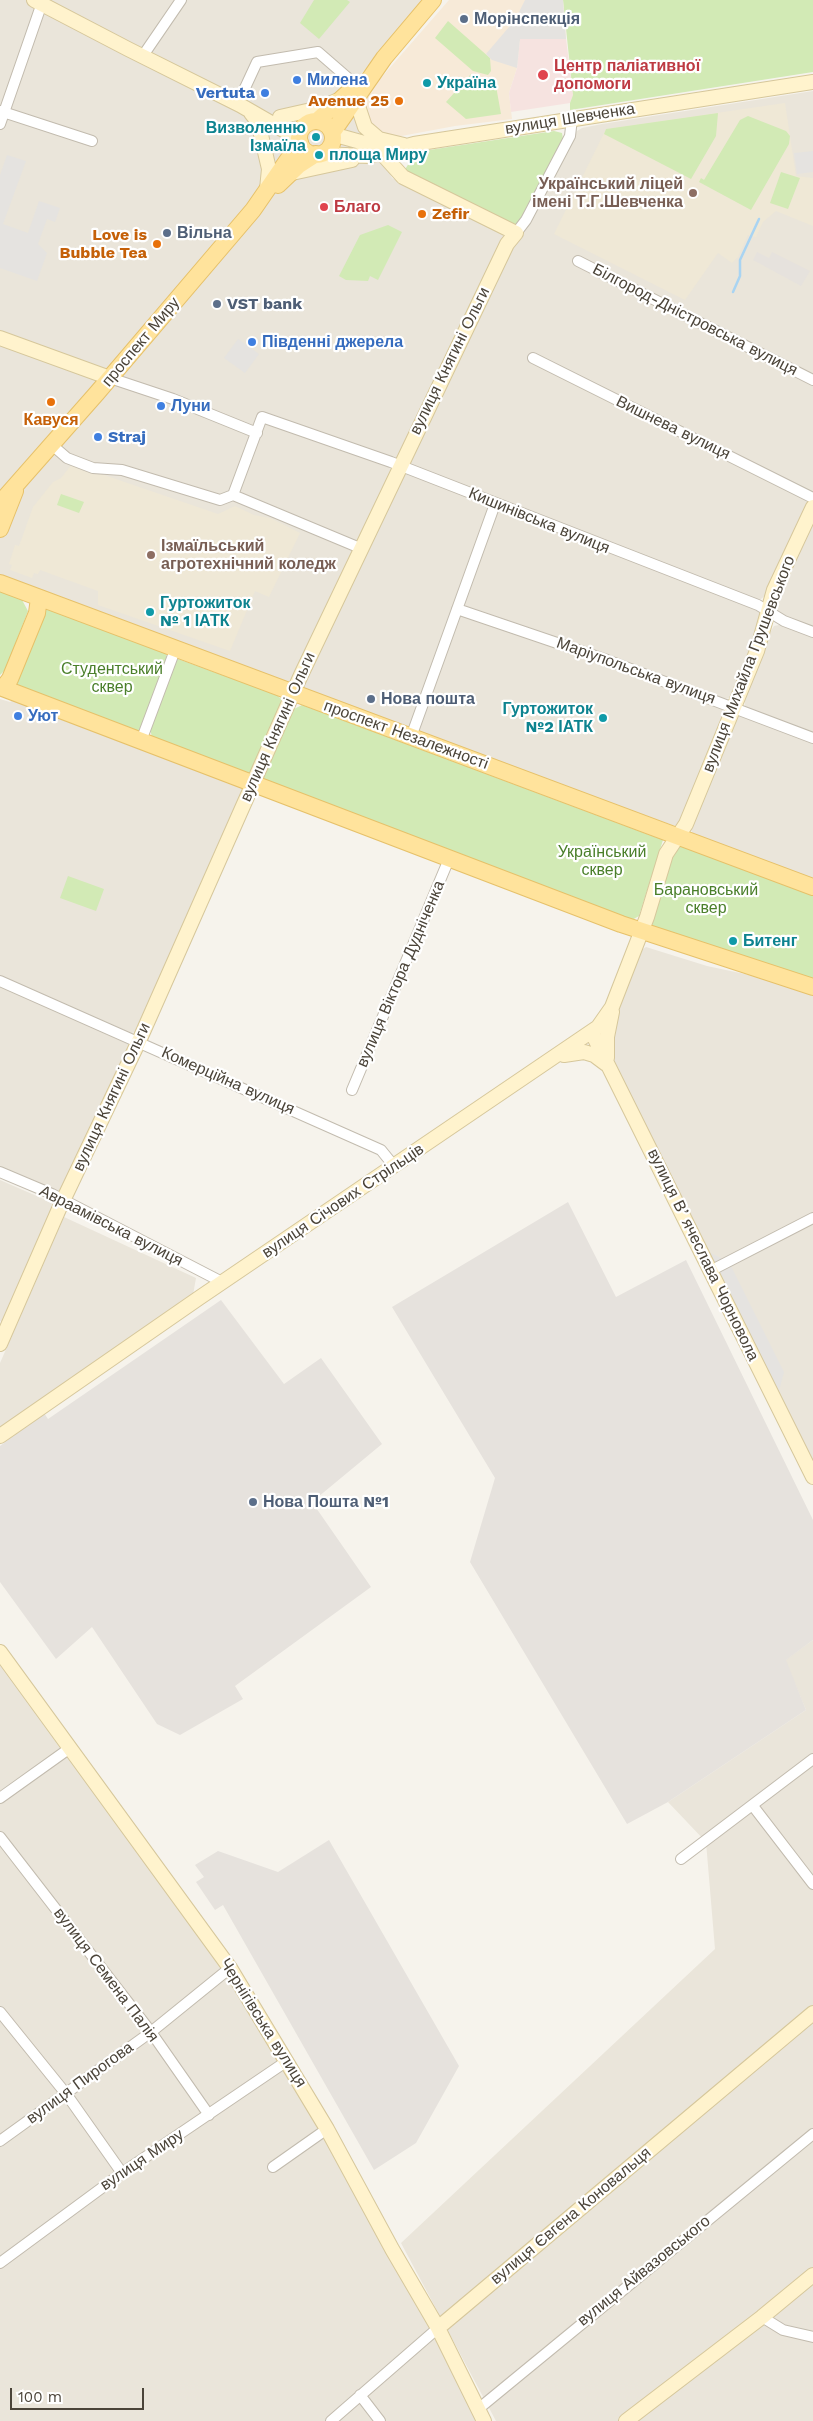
<!DOCTYPE html>
<html>
<head>
<meta charset="utf-8">
<style>
	body { margin:0 }
	#map { position:relative; width:813px; height:2421px; overflow:hidden; background:#f6f3ec; font-family:"Work Sans",sans-serif }
	canvas { display:block }
	.scale { position:absolute; left:10px; top:2388px; width:134px; height:22px; box-sizing:border-box; border:2px solid #4b4439; border-top:0; padding-left:6px; font-size:15px; line-height:18px; white-space:nowrap; color:#4b4439; -webkit-text-stroke:4px #fff; paint-order:stroke }
</style>
</head>
<body>
<div id="map">
<canvas width="813" height="2421"></canvas>
<div class="scale">100 m</div>
</div>
<script>
const ctx = document.querySelector('canvas').getContext('2d');
ctx.lineJoin = 'round';
function fill(path, color) {
  ctx.fillStyle = color;
  ctx.fill(path, 'evenodd');
}
function shape(rows) {
  const path = new Path2D();
  for (const r of rows) {
    if (r.length === 3) {
      path.moveTo(r[0] + r[2], r[1]);
      path.arc(r[0], r[1], r[2], 0, 2 * Math.PI);
      continue;
    }
    path.moveTo(r[0], r[1]);
    for (let i = 2; i < r.length; i += 2) path.lineTo(r[i], r[i + 1]);
  }
  return path;
}
function stroke(path, color, width, dash) {
  ctx.strokeStyle = color;
  ctx.lineWidth = width;
  ctx.lineCap = dash ? 'butt' : 'round';
  ctx.setLineDash(dash || []);
  ctx.stroke(path);
}
function label(font, color, halo, rows, align = 'center') {
  ctx.font = font + ' "Work Sans",sans-serif';
  ctx.lineWidth = 4.5;
  ctx.setLineDash([]);
  ctx.textBaseline = 'middle';
  ctx.strokeStyle = halo;
  ctx.fillStyle = color;
  for (const [text, x, y, turn = 0] of rows) {
    ctx.save();
    ctx.translate(x, y);
    ctx.rotate((+turn || 0) * Math.PI / 180);
    ctx.textAlign = isNaN(turn) ? turn : align;
    if (halo) ctx.strokeText(text, 0, 0);
    ctx.fillText(text, 0, 0);
    ctx.restore();
  }
}
const residential = shape([
	[0,0,423,0,347,91,392,178,499,230,503,234,503,240,397,459,391,465,392,468,289,686,0,578],
	[813,91,813,492,805,498,808,504,767,594,761,599,755,599,760,613,760,627,731,698,723,699,726,709,680,824,677,826,672,825,301,691,403,473,406,473,407,464,501,263,528,225,577,131,582,128,602,124],
	[813,518,813,885,693,834,690,828,736,717,742,715,745,707,744,697,771,631,774,626,779,625,783,615,773,608],
	[0,699,10,702,14,699,244,789,136,1032,131,1033,0,976],
	[646,947,707,966,773,980,813,994,813,1463,610,1056,613,1023,640,951],
	[0,985,130,1045,60,1192,0,1167],
	[0,1180,55,1204,5,1324,0,1321],
	[64,1217,196,1278,193,1295,0,1430,0,1363],
	[813,1640,813,2421,496,2421,401,2243,715,1949,706,1842,668,1802,806,1710,785,1660],
	[0,1656,197,1926,284,2063,482,2421,0,2421]
]);
const commercial = shape([
	[449,0,563,0,566,39,520,40,517,68,509,93,512,119,455,126,396,137,374,131,364,103,367,94]
]);
const industrial = shape([
	[757,252,769,258,772,252,810,271,801,286,753,260],
	[568,1202,616,1297,686,1260,813,1520,813,1640,786,1660,806,1710,668,1802,627,1824,470,1562,495,1478,392,1307],
	[221,1300,284,1384,321,1358,382,1444,312,1502,371,1587,235,1686,243,1699,180,1735,157,1724,92,1627,56,1659,0,1582,0,1446,44,1413,48,1419],
	[329,1840,459,2066,416,2143,374,2170,223,1905,215,1910,196,1882,204,1877,195,1865,218,1851,278,1872]
]);
const education = shape([
	[785,103,796,176,813,178,813,226,776,211,763,222,756,237,748,235,738,257,732,263,718,253,685,300,554,234,606,129],
	[72,464,218,514,235,506,254,515,270,518,300,533,269,597,255,591,230,651,98,605,98,591,40,570,38,574,34,573,32,578,10,570,12,565,9,564,15,545,19,546,33,507,53,482,61,478]
]);
const medical = shape([
	[520,39,566,39,573,95,570,103,511,112,509,93,517,68]
]);
const green = shape([
	[314,0,347,0,350,2,319,39,300,23],
	[563,0,813,0,813,72,570,110,570,103,573,95],
	[448,21,490,58,491,71,488,75,473,71,435,38],
	[471,74,496,86,501,114,466,119,446,102],
	[718,113,716,136,691,179,604,134,606,129],
	[748,116,786,131,790,136,789,144,751,210,699,182,701,178,704,180,740,120],
	[554,131,562,133,563,139,521,222,515,226,404,171,416,152],
	[781,172,800,178,788,209,770,203],
	[388,225,402,232,378,280,370,276,368,281,346,280,339,276,360,235],
	[61,494,84,502,79,513,57,505],
	[0,590,21,598,28,611,5,670,0,675],
	[48,609,166,653,167,658,139,731,137,732,17,687,14,680,46,610],
	[178,659,277,695,281,699,282,704,250,774,152,738,150,728,175,662],
	[302,705,663,840,639,916,632,920,263,781,262,774,289,716,294,709],
	[679,845,813,893,813,981,654,927,651,923,673,849],
	[68,876,104,889,96,911,60,898]
]);
const parking = shape([
	[525,0,563,0,566,39,520,39,517,68,492,60,486,54,515,20],
	[813,151,813,172,797,174,794,153],
	[7,155,26,161,3,224,28,233,39,201,60,208,55,222,47,219,38,244,47,253,37,281,0,268,0,175],
	[238,339,259,354,245,373,224,358],
	[707,1251,729,1262,784,1372,778,1394]
]);
const stream = shape([
	[733,292,740,276,740,260,759,219]
]);
const street = shape([
	[142,57,181,0],
	[238,103,257,62,318,52,356,85],
	[0,111,92,141],
	[0,124,43,0],
	[516,233,526,220,570,136,572,119],
	[578,261,813,380],
	[533,358,813,498],
	[110,378,173,399,257,433],
	[52,445,67,458,93,468,122,470,220,500,233,495,360,548],
	[233,495,262,417,391,462,758,605,784,621,813,632],
	[457,609,607,660,813,738],
	[411,737,495,504],
	[141,741,175,650],
	[0,981,381,1150,394,1166],
	[352,1090,449,859],
	[0,1172,52,1194,222,1282],
	[710,1271,813,1218],
	[0,1798,70,1748],
	[753,1806,813,1884],
	[0,1837,151,2032,209,2115],
	[681,1859,813,1759],
	[0,2012,67,2095,122,2173],
	[0,2141,151,2032,230,1968],
	[273,2167,327,2129],
	[0,2263,122,2173,287,2061],
	[762,2317,783,2330,813,2337],
	[360,2395,380,2421],
	[477,2410,813,2134],
	[331,2421,438,2328]
]);
const secondary = shape([
	[34,0,128,49,240,105,299,139],
	[360,92,358,106,365,127,379,139,404,145],
	[251,113,258,122,269,169,267,189],
	[280,117,320,108,336,101],
	[321,154,369,156,414,144,813,82],
	[292,173,352,160],
	[0,338,110,378],
	[592,1033,813,1477],
	[564,1055,584,1052,594,1055,606,1064],
	[607,1058,607,1037,612,1012],
	[0,1344,59,1209,139,1041,301,675,507,244,516,233,403,177,375,146,332,134],
	[0,1436,199,1298,598,1027,612,1007,647,917,666,854,686,824,757,651,774,590,813,507],
	[0,1652,230,1968,327,2129,392,2249,438,2328,484,2421],
	[438,2328,813,2013],
	[626,2421,762,2317,813,2275]
]);
const primary = shape([
	[317,121,350,91],
	[316,138,17],
	[332,133,384,58,433,0],
	[278,185,299,165,316,154],
	[0,503,97,393,253,210,300,142],
	[0,529,15,491],
	[0,583,813,887],
	[0,687,621,924,813,987],
	[3,688,10,679,37,613,39,598]
]);
const markers = [
	[464,19,5,"#5c6f8a"],
	[543,75,6,"#e0444e"],
	[297,80,5,"#3f7fe0"],
	[427,83,5,"#0f9aa8"],
	[265,93,5,"#3f7fe0"],
	[399,101,5,"#e8710a"],
	[316,137,5,"#0f9aa8"],
	[319,155,5,"#0f9aa8"],
	[693,193,5,"#8d6e63"],
	[324,207,5,"#e0444e"],
	[422,214,5,"#e8710a"],
	[167,233,5,"#5c6f8a"],
	[157,244,5,"#e8710a"],
	[217,304,5,"#5c6f8a"],
	[252,342,5,"#3f7fe0"],
	[51,402,5,"#e8710a"],
	[161,406,5,"#3f7fe0"],
	[98,437,5,"#3f7fe0"],
	[151,555,5,"#8d6e63"],
	[150,612,5,"#0f9aa8"],
	[371,699,5,"#5c6f8a"],
	[18,716,5,"#3f7fe0"],
	[603,718,5,"#0f9aa8"],
	[733,941,5,"#0f9aa8"],
	[253,1502,5,"#5c6f8a"]
];
const serviceNames = [
	["Морінспекція",474,19],
	["Вільна",177,233],
	["VST bank",227,304],
	["Нова пошта",381,699],
	["Нова Пошта №1",263,1502]
];
const healthNames = [
	["Центр паліативної",554,66],
	["допомоги",554,84],
	["Благо",334,207]
];
const shopNames = [
	["Милена",307,80],
	["Vertuta",255,93,"right"],
	["Південні джерела",262,342],
	["Луни",171,406],
	["Straj",108,437],
	["Уют",28,716]
];
const cultureNames = [
	["Україна",437,83],
	["Визволенню",306,128,"right"],
	["Ізмаїла",306,146,"right"],
	["площа Миру",329,155],
	["Гуртожиток",160,603],
	["№ 1 ІАТК",160,621],
	["Гуртожиток",593,709,"right"],
	["№2 ІАТК",593,727,"right"],
	["Битенг",743,941]
];
const foodNames = [
	["Avenue 25",389,101],
	["Zefir",432,214,"left"],
	["Love is",147,235],
	["Bubble Tea",147,253],
	["Кавуся",51,420,"center"]
];
const streetNames = [
	["вулиця Шевченка",570,119,-9],
	["Білгород-Дністровська вулиця",695,320,27],
	["проспект Миру",141,342,-50],
	["вулиця Княгині Ольги",450,361,-64],
	["Вишнева вулиця",673,428,26],
	["Кишинівська вулиця",539,521,22],
	["вулиця Михайла Грушевського",749,664,-69],
	["Маріупольська вулиця",636,671,20],
	["вулиця Княгині Ольги",278,727,-66],
	["проспект Незалежності",406,735,20],
	["вулиця Віктора Дудніченка",401,974,-67],
	["Комерційна вулиця",228,1081,24],
	["вулиця Княгині Ольги",112,1097,-65],
	["вулиця Січових Стрільців",343,1201,-34],
	["Авраамівська вулиця",111,1226,27],
	["вулиця Вʼячеслава Чорновола",703,1255,64],
	["вулиця Семена Палія",106,1975,53],
	["Чернігівська вулиця",263,2023,58],
	["вулиця Пирогова",80,2083,-36],
	["вулиця Миру",142,2160,-34],
	["вулиця Євгена Коновальця",571,2216,-40],
	["вулиця Айвазовського",644,2271,-39]
];
const educationNames = [
	["Український ліцей",683,184],
	["імені Т.Г.Шевченка",683,202],
	["Ізмаїльський",161,546,"left"],
	["агротехнічний коледж",161,564,"left"]
];
const parkNames = [
	["Студентський",112,669],
	["сквер",112,687],
	["Український",602,852],
	["сквер",602,870],
	["Барановський",706,890],
	["сквер",706,908]
];
fill(residential, '#eae5da');
fill(commercial, '#f7ead8');
fill(industrial, '#e6e2dd');
fill(education, '#efe8d6');
fill(medical, '#f6e3e0');
fill(green, '#d2eab5');
fill(parking, '#e5e3e0');
stroke(stream, '#a9d4f2', 2.5);
stroke(street, '#c2bbae', 12);
stroke(secondary, '#d6c79b', 16);
stroke(primary, '#e6c16a', 18);
stroke(street, '#fff', 10);
stroke(secondary, '#fff3cd', 14);
stroke(primary, '#ffe39c', 16);
for (const [x, y, r, color] of markers) {
  const dot = new Path2D();
  dot.arc(x, y, r, 0, 2 * Math.PI);
  ctx.fillStyle = color;
  ctx.fill(dot);
  stroke(dot, '#fff', 2);
}
label('bold 16px', '#4e5e75', '#fff', serviceNames, 'left');
label('bold 16px', '#be3a42', '#fff', healthNames, 'left');
label('bold 16px', '#366cbe', '#fff', shopNames, 'left');
label('bold 16px', '#0d838f', '#fff', cultureNames, 'left');
label('bold 16px', '#c56008', '#fff', foodNames, 'right');
label('16px', '#4b4439', '#fff', streetNames);
label('bold 16px', '#785e54', '#fff', educationNames, 'right');
label('16px', '#4a7f2a', '#fff', parkNames);
</script>
</body>
</html>
